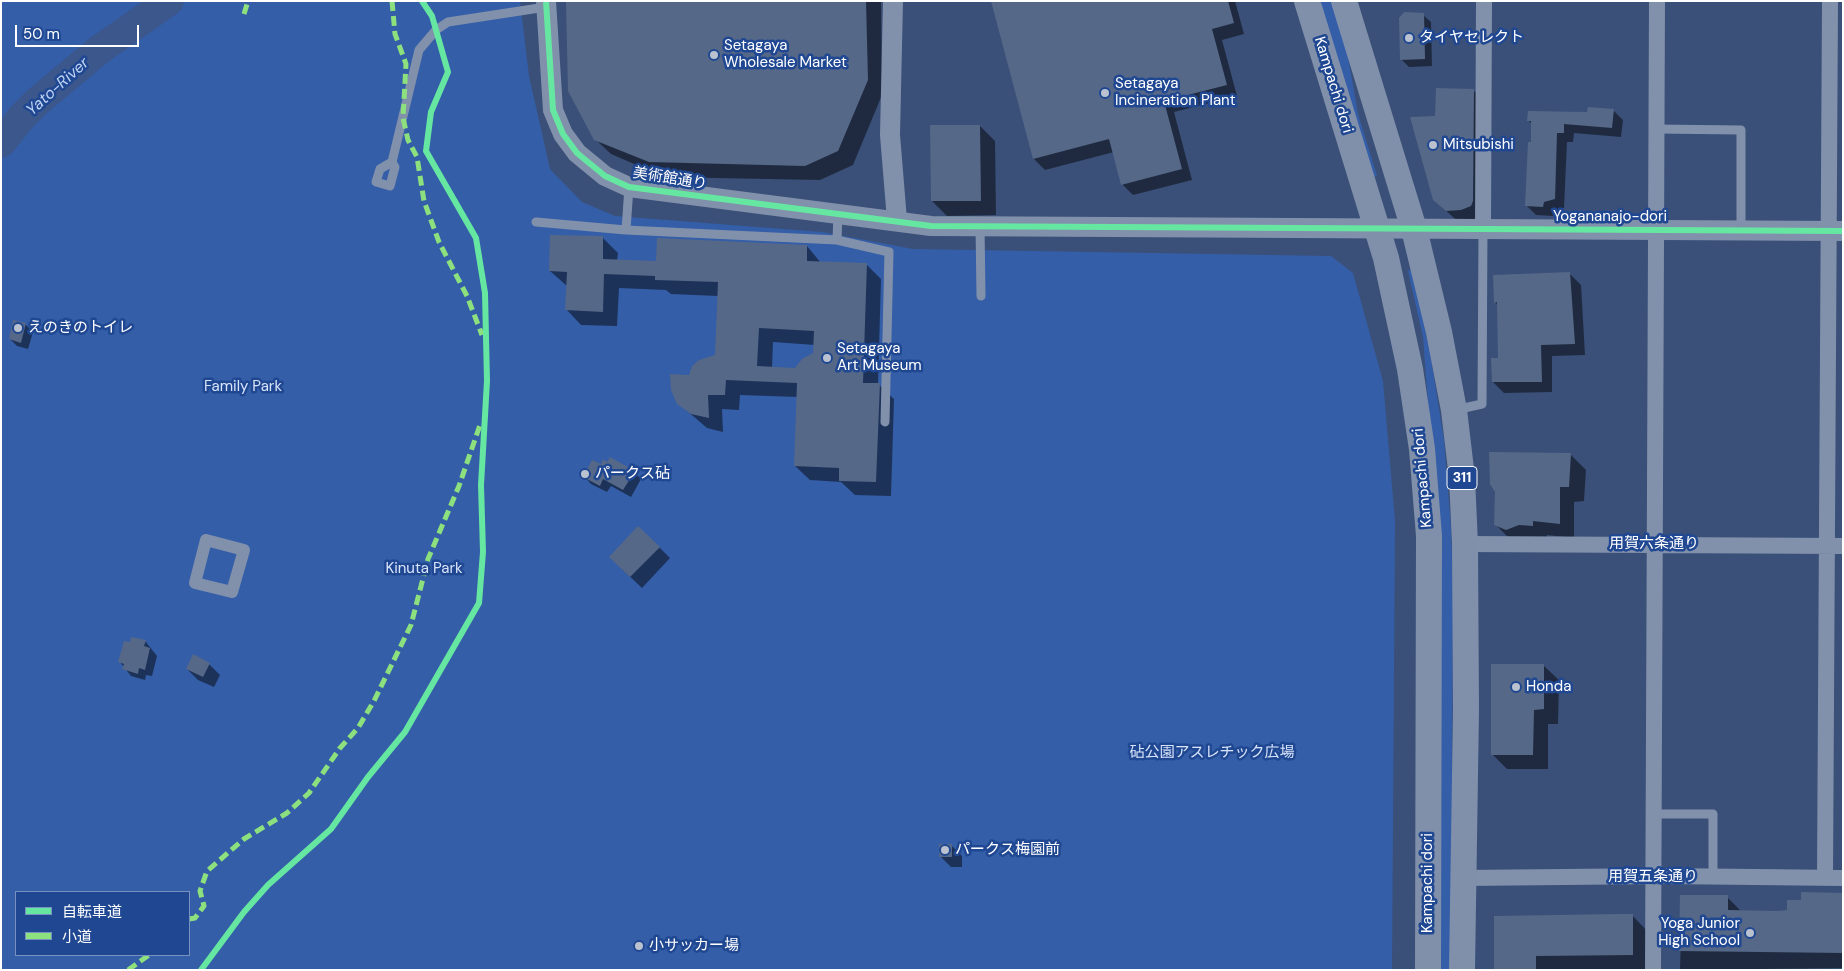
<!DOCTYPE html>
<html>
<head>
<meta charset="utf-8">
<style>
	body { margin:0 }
	#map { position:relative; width:1844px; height:971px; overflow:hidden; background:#3a5078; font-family:"DM Sans","Noto Sans JP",sans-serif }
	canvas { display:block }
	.frame { position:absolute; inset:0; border:2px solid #fff; pointer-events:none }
	.legend { position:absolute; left:15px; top:891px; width:175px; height:65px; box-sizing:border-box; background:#204892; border:1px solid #7991be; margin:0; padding:6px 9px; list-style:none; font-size:15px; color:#fff }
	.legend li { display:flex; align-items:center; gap:10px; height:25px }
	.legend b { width:25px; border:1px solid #7991be }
	.scale { position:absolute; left:15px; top:25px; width:124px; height:22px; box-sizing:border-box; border:2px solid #fff; border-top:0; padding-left:6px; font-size:15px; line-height:18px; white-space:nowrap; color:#fff; -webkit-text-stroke:4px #204892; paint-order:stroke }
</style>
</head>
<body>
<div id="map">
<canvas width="1844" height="971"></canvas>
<div class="frame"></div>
<ul class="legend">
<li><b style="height:6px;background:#66e7a1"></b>自転車道</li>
<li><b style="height:6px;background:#8de07e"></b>小道</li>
</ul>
<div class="scale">50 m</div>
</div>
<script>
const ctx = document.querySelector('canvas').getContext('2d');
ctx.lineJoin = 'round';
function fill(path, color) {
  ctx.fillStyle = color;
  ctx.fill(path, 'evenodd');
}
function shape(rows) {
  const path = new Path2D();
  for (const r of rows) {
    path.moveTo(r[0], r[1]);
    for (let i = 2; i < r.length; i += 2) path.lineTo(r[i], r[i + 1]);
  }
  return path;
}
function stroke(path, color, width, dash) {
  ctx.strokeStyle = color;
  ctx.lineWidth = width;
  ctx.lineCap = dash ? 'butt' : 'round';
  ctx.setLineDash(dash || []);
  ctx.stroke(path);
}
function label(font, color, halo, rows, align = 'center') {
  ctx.font = font + ' "DM Sans","Noto Sans JP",sans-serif';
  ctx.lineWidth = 5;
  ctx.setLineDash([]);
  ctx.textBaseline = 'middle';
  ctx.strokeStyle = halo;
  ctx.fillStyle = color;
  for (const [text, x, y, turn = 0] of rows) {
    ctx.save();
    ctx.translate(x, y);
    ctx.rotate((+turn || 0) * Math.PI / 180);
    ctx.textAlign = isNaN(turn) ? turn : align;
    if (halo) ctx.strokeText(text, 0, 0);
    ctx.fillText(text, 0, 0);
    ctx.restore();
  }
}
const green = shape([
	[1,1,520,1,529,76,550,169,582,202,615,216,822,232,913,249,1331,256,1353,273,1383,381,1395,521,1392,970,1,970],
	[16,892,189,892,189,955,16,955],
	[1320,1,1332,1,1347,51,1358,114,1377,176,1373,177],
	[1412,269,1430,352,1444,440,1451,528,1453,593,1451,970,1439,970,1428,402,1423,337,1408,271]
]);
const shadow = shape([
	[568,1,881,1,882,95,853,165,820,180,664,177,611,154,595,139],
	[992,1,1235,1,1244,34,1222,40,1237,96,1174,112,1192,180,1133,195,1122,184,1114,152,1045,170,1034,159],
	[1423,15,1431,22,1432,66,1409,67,1401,59],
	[1473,90,1488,105,1487,216,1462,225,1434,200,1437,118],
	[1613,110,1623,120,1621,137,1574,133,1573,142,1567,142,1564,208,1553,211,1553,216,1536,215,1526,205,1532,144,1532,124,1529,121],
	[980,126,995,141,996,215,947,216,932,201],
	[603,238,618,253,617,261,657,262,807,246,821,263,867,265,881,279,878,384,894,399,891,496,855,495,841,482,810,480,795,466,798,397,740,395,739,410,722,409,723,432,707,428,678,403,690,376,716,356,718,296,671,294,666,290,619,288,617,326,581,325,567,310,567,286,550,271],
	[773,342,815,345,814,354,795,369,772,368],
	[1570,274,1581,285,1585,355,1552,356,1552,392,1504,393,1493,382,1499,359,1498,305,1495,302],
	[25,324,33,332,28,349,17,346,10,339],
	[1571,455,1586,470,1584,501,1574,502,1574,538,1547,535,1547,540,1510,539,1495,524],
	[601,466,634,472,641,479,631,497,611,486,607,492,591,484,584,476],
	[659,547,670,558,642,588,621,568],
	[145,641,157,656,152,676,146,675,145,680,131,676,120,662],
	[209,664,220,675,214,687,198,680,187,669],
	[1544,666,1559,680,1558,724,1548,724,1548,769,1507,769,1492,754],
	[951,845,962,856,962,867,951,867,940,856],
	[1843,894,1843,968,1680,970,1682,896,1727,897,1742,912,1788,911,1803,902],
	[1633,916,1647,931,1647,969,1495,970]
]);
const river = shape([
	[1,143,21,118,38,101,99,50,169,1]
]);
const building = shape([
	[566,1,866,1,868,80,838,151,805,166,649,162,594,140,568,91],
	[991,1,1228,1,1234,23,1212,29,1227,85,1164,101,1182,169,1121,185,1109,139,1033,159],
	[1404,12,1424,13,1425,59,1400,60,1399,18],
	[1436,88,1474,89,1473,201,1471,206,1461,210,1446,211,1433,200,1410,117,1435,116],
	[1588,107,1614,109,1612,128,1564,124,1564,133,1557,133,1555,199,1544,202,1543,207,1525,206,1528,142,1531,142,1531,121,1527,121,1528,111,1587,112],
	[930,125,980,125,981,201,931,201],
	[550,235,603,236,603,259,656,261,657,238,807,245,807,261,867,263,863,383,880,383,876,482,839,481,839,468,794,466,797,383,726,380,725,395,708,395,709,418,691,414,677,404,671,390,670,374,689,375,692,366,699,360,715,355,718,282,655,280,655,276,604,274,603,312,565,310,567,272,549,271],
	[759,328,814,331,813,353,802,359,795,368,757,366],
	[1570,272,1575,344,1541,345,1542,382,1492,382,1491,358,1498,358,1497,302,1494,303,1493,275],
	[13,320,26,323,21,343,9,339],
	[1489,452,1571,453,1569,487,1560,487,1560,524,1533,521,1533,526,1519,525,1506,530,1494,525,1495,492,1490,484],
	[610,457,635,471,623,490,603,479,600,486,583,477,592,460,601,464,603,459,607,462],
	[638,526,660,547,630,577,609,557],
	[131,637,146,640,144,646,150,648,145,670,139,668,138,674,122,669,124,664,118,662,124,641,130,642],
	[193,654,210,663,203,677,186,669],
	[1491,664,1544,664,1544,709,1534,710,1533,755,1491,755],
	[939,844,952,844,952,857,939,857],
	[1801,892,1843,893,1843,953,1679,951,1680,895,1728,895,1728,910,1779,911,1787,910,1787,900,1801,900],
	[1619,914,1633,914,1633,955,1536,956,1536,970,1494,970,1494,916]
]);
const service = shape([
	[1655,129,1741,130,1741,230],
	[392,162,380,169,376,182,390,186,395,167,392,162,419,50,436,30,448,22,546,7],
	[536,222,626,230,837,240,889,252,885,422],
	[980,226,981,296],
	[626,230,629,187],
	[837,240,838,213],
	[1455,410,1482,404,1483,229],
	[1652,814,1713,814,1713,877]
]);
const pedestrian = shape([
	[206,540,244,550,232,592,195,583,206,540]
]);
const minor = shape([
	[1483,229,1484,1],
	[1465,544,1843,546],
	[1825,877,1830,1],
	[1463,878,1664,876,1843,878],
	[1653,970,1657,1]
]);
const tertiary = shape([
	[546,1,553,110,563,134,577,153,605,176,629,187,931,226,1843,231],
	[893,1,890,135,897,220]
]);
const primary = shape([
	[1307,1,1386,258,1410,369,1422,449,1429,536,1428,970],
	[1344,1,1414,229,1439,332,1454,410,1462,478,1465,544,1466,710,1462,970]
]);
const quiet = shape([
	[392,1,395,34,406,64,403,118,408,140,417,157,424,201,439,242,467,296,482,335],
	[244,14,248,1],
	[189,919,195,918,204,906,200,891,207,871,244,839,287,813,309,793,340,748,358,728,374,701,411,625,428,559,459,486,481,422],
	[128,970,149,955]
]);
const cycleway = shape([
	[546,1,553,110,563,134,577,153,605,176,629,187,931,226,1843,231],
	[201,970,244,912,268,885,331,829,368,777,405,732,479,603,483,552,481,485,487,381,485,293,476,238,426,151,431,112,448,72,432,16,422,1]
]);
const markers = [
	[1409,38,5,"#bac2d0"],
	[714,55,5,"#bac2d0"],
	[1105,93,5,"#bac2d0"],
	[1433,145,5,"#bac2d0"],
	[18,328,5,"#bac2d0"],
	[827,358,5,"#bac2d0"],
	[585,474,5,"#bac2d0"],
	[1516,687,5,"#bac2d0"],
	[945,850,5,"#bac2d0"],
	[1750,933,5,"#bac2d0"],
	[639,946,5,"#bac2d0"]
];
const shields = [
	[1462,478,30]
];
const shieldNames = [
	["311",1462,478]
];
const poiNames = [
	["タイヤセレクト",1419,38],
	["Setagaya",724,46],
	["Wholesale Market",724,63],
	["Setagaya",1115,84],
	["Incineration Plant",1115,101],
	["Mitsubishi",1443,145],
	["えのきのトイレ",28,328],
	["Setagaya",837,349],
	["Art Museum",837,366],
	["パークス砧",595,474],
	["Honda",1526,687],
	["パークス梅園前",955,850],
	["Yoga Junior",1740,924,"right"],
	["High School",1740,941,"right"],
	["小サッカー場",649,946]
];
const streetNames = [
	["Kampachi dori",1333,85,73],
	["美術館通り",670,179,9],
	["Yogananajo-dori",1610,217],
	["Kampachi dori",1423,478,-95],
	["用賀六条通り",1654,544],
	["用賀五条通り",1653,877],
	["Kampachi dori",1428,883,-90]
];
const parkNames = [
	["Family Park",243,387],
	["Kinuta Park",424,569],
	["砧公園アスレチック広場",1212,753]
];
const waterNames = [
	["Yato-River",58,87,-42]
];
fill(green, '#355ea8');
fill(shadow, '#0007');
stroke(river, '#3b578c', 30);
fill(building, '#566888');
stroke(service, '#8291ab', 9);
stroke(pedestrian, '#8291ab', 12);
stroke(minor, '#8291ab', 16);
stroke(tertiary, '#8291ab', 20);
stroke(primary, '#8190aa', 26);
stroke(quiet, '#8de07e', 5, [10, 5]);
stroke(cycleway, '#66e7a1', 6);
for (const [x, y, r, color] of markers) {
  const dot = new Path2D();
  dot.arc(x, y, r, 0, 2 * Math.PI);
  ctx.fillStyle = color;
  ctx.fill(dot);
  stroke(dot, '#204892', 2);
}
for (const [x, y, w] of shields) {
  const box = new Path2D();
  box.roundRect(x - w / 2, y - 11.5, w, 23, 4);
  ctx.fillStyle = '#204892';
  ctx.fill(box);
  stroke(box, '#fff', 1);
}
label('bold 14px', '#fff', null, shieldNames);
label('15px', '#fff', '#204892', poiNames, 'left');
label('15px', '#fff', '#204892', streetNames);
label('15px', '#d8e4fa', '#204892', parkNames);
label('italic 16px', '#bed2f4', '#204892', waterNames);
</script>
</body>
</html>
